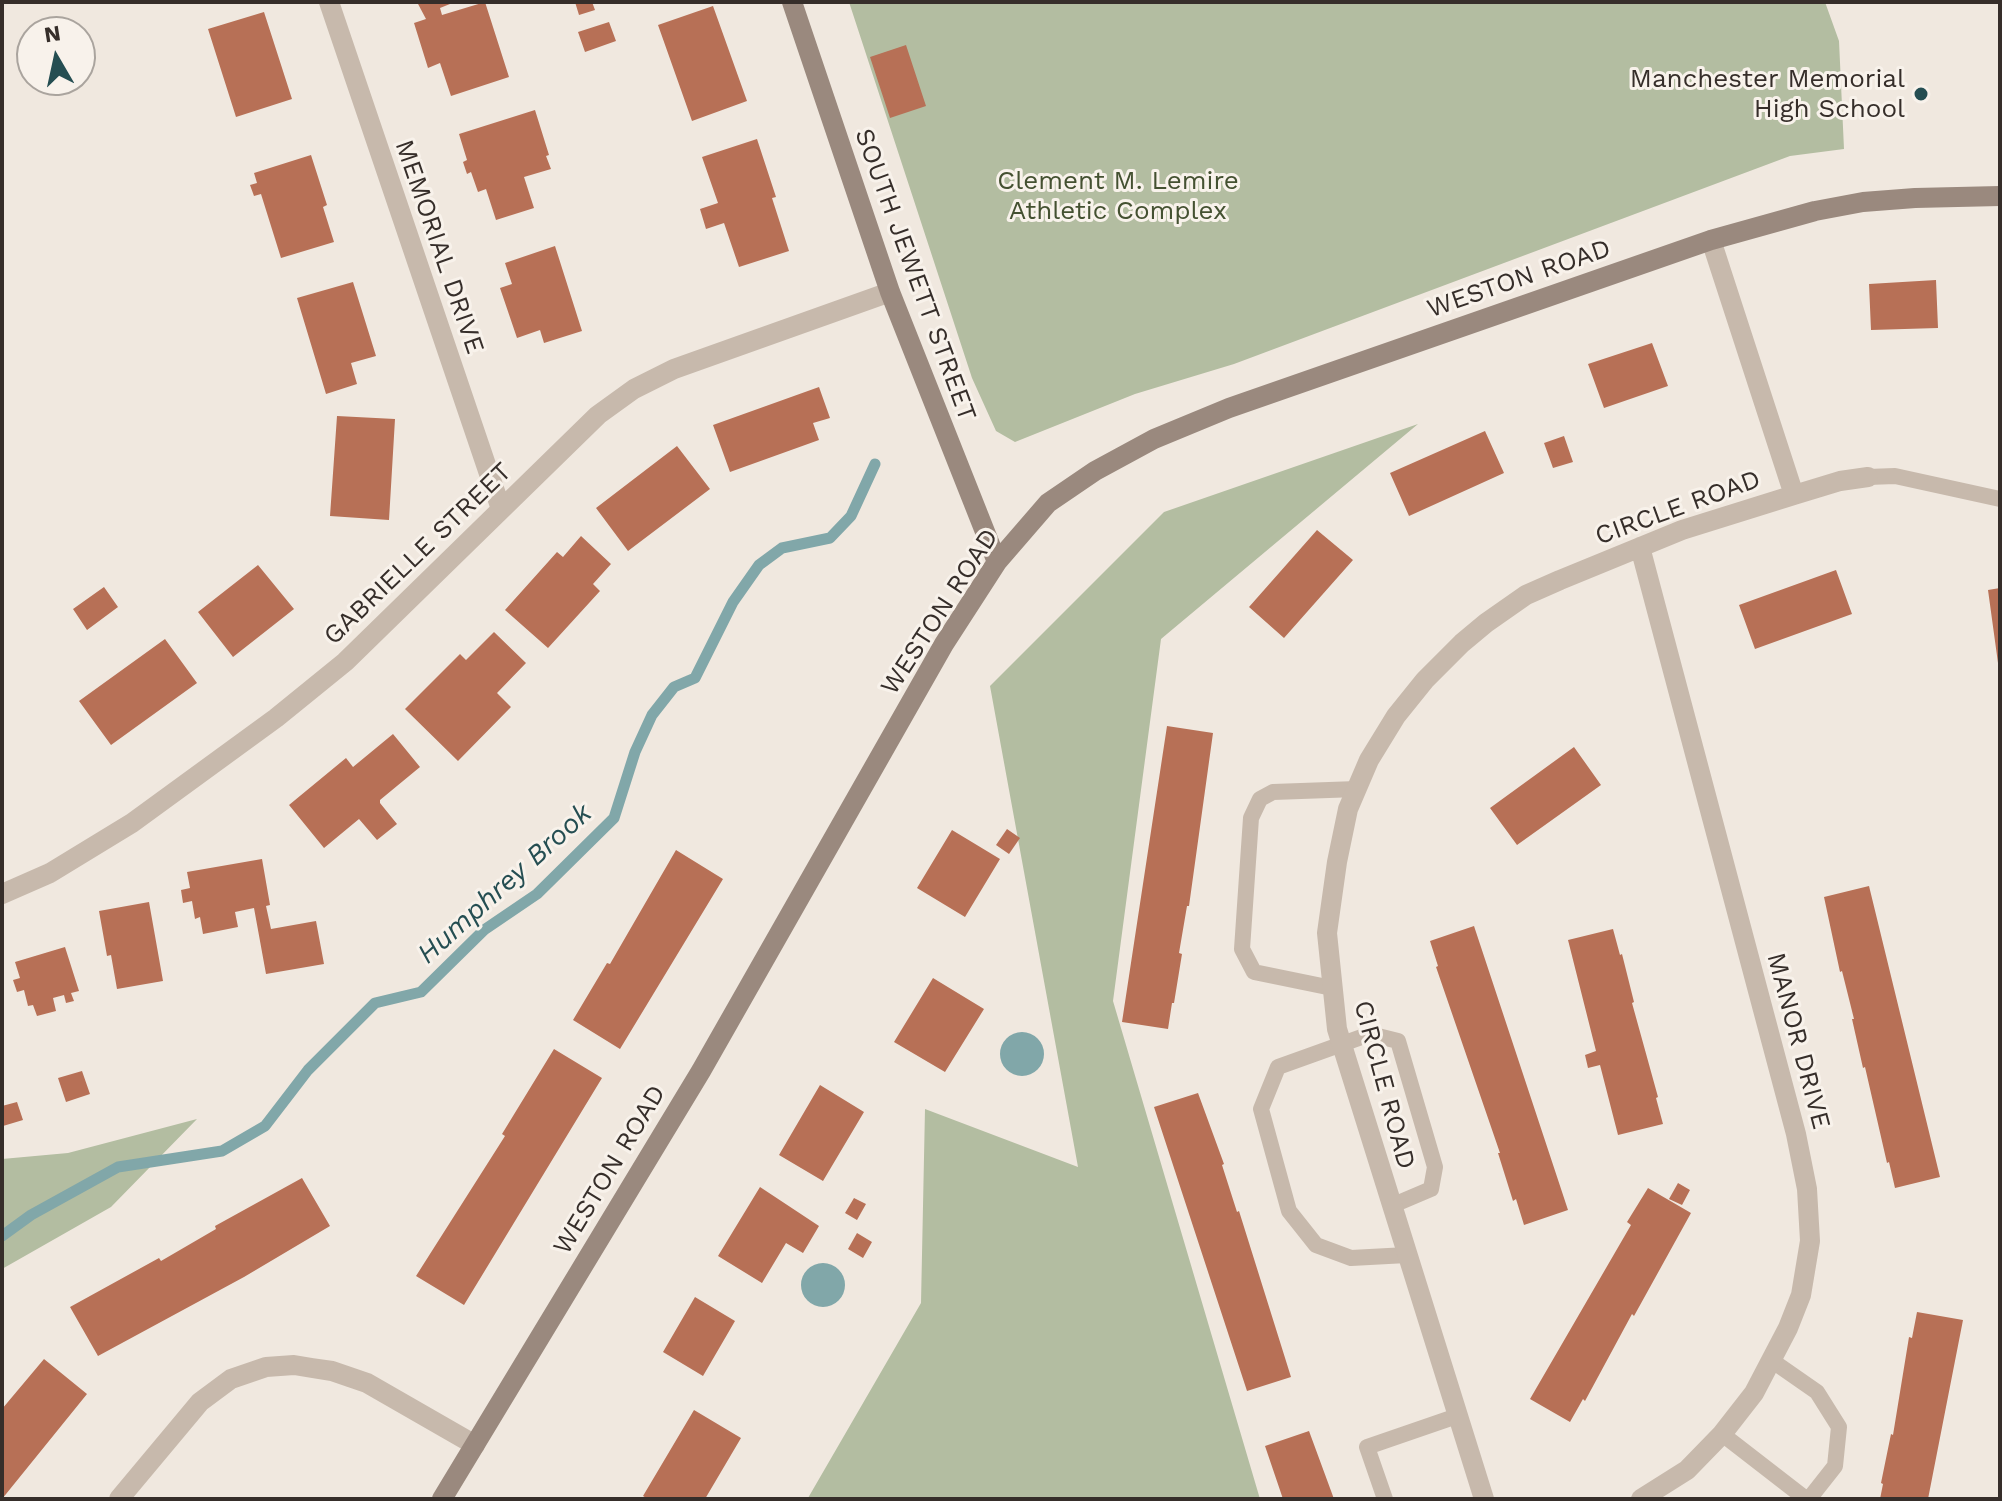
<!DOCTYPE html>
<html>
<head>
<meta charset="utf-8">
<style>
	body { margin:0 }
	#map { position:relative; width:2002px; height:1501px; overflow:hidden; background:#f0e8df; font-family:"Work Sans",sans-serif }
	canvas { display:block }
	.frame { position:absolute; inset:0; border:4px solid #362e2a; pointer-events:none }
	.north { position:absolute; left:16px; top:16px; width:80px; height:80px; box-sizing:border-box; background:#f8f2eb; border:2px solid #aaa49e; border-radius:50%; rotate:351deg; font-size:22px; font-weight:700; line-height:32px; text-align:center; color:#362e2a }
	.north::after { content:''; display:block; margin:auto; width:28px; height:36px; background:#254e52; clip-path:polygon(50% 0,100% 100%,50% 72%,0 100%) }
</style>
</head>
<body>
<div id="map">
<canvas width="2002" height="1501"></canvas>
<div class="frame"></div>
<div class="north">N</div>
</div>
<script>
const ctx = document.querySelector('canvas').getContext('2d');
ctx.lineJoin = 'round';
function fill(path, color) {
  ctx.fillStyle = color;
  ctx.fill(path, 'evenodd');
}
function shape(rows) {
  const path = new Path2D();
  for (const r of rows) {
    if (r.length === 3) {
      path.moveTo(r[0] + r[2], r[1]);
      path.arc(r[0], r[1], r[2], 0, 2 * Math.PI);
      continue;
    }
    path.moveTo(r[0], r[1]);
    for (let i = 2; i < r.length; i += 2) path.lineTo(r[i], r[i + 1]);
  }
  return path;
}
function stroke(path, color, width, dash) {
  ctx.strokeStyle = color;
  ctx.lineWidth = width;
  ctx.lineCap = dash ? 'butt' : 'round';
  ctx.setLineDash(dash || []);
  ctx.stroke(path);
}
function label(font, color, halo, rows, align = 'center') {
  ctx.font = font + ' "Work Sans",sans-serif';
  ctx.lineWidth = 6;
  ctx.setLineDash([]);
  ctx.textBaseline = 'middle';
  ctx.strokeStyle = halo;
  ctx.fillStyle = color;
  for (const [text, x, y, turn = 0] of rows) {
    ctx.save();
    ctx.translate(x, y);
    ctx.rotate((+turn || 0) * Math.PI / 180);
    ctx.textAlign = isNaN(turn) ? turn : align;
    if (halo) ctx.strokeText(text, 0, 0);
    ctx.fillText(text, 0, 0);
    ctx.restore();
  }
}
const green = shape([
	[849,2,1825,2,1839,41,1844,149,1790,156,1234,364,1135,394,1015,442,996,431,972,378],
	[1418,424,1161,639,1113,1001,1260,1499,810,1499,808,1498,921,1303,925,1109,1078,1167,990,686,1164,512],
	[197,1119,111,1207,2,1269,2,1159,68,1153]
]);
const water = shape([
	[1022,1054,22],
	[823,1285,22]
]);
const stream = shape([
	[2,1236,31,1215,118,1167,222,1151,265,1126,308,1070,375,1003,421,992,484,930,537,894,614,818,635,752,652,715,674,687,695,678,733,602,759,565,782,548,830,538,851,516,875,464]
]);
const building = shape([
	[417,2,455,2,440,8,442,15,485,2,509,77,451,96,440,63,428,68,414,23,426,19],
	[575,2,592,2,595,10,579,15],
	[713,6,747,101,692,121,658,25],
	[264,12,292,99,236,117,208,29],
	[609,22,616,41,585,52,578,32],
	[906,45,926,106,890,118,870,57],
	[535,110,549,155,546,156,551,169,524,177,534,208,496,220,486,189,478,192,471,172,467,174,463,162,467,160,459,134],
	[757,139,776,197,772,198,789,251,739,267,724,223,706,229,700,209,718,203,702,157],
	[311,155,327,205,323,207,334,242,281,258,261,194,254,196,250,185,257,183,254,173],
	[555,246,582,331,544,343,540,330,517,338,500,288,512,284,505,263],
	[1936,280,1938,328,1871,330,1869,284],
	[353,282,376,356,351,363,357,384,326,394,297,298],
	[1652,343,1668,386,1604,408,1588,364],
	[819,387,830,418,813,423,819,440,730,472,713,425],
	[337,416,395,419,389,520,330,516],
	[1485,431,1504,473,1409,516,1390,473],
	[1564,436,1573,462,1553,468,1544,443],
	[677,446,710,489,628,551,596,508],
	[1317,530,1353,560,1284,638,1249,607],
	[581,536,611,564,593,584,600,591,548,648,505,610,557,552,563,557],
	[258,565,294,609,233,657,198,612],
	[1836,570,1852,614,1755,649,1739,605],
	[104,587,118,607,87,630,73,609],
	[2000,588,2000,663,1998,663,1988,590],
	[494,632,526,663,497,693,511,707,458,761,405,709,460,654,466,660],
	[165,639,197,683,111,745,79,701],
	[1167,726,1213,733,1189,906,1187,906,1179,953,1182,954,1174,1003,1172,1003,1168,1029,1122,1022],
	[393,734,420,767,380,800,380,803,397,824,377,840,359,819,324,848,289,805,346,758,353,767],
	[1574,747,1601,785,1517,845,1490,808],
	[1007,829,1020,838,1009,854,996,845],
	[952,830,1000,859,965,917,917,888],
	[676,850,723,879,620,1049,573,1020,607,963,610,964],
	[262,859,270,905,266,906,271,929,316,921,324,964,266,974,254,908,235,912,238,927,203,934,200,917,195,919,192,901,183,903,181,890,190,888,187,872],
	[1869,886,1940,1177,1895,1188,1889,1162,1887,1163,1865,1067,1863,1068,1852,1019,1854,1019,1842,971,1840,972,1824,897],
	[149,902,163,981,117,989,111,955,107,956,99,911],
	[1474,926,1568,1210,1524,1225,1516,1199,1513,1201,1498,1153,1500,1153,1436,967,1438,966,1430,941],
	[1613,929,1620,955,1622,954,1634,1002,1632,1003,1658,1097,1656,1098,1663,1124,1618,1135,1600,1065,1588,1068,1585,1055,1596,1051,1568,940],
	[65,947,79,991,71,993,74,1001,66,1003,64,995,53,998,56,1011,37,1016,33,1005,28,1006,24,990,17,992,13,980,20,978,15,962],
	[933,978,984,1009,945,1072,894,1042],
	[554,1049,602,1078,464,1305,416,1276,505,1136,502,1134],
	[82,1071,90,1094,66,1102,58,1078],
	[820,1085,864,1112,823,1181,779,1155],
	[1198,1093,1224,1164,1222,1165,1237,1212,1239,1211,1291,1377,1247,1391,1154,1107],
	[17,1102,23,1120,3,1126,2,1106],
	[302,1178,330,1226,244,1277,98,1356,70,1307,159,1258,161,1261,216,1229,215,1226],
	[1678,1183,1690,1190,1682,1205,1669,1199],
	[760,1187,819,1226,803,1253,786,1243,762,1283,718,1256],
	[1648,1188,1691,1213,1634,1316,1632,1314,1585,1401,1583,1399,1570,1422,1530,1399,1631,1225,1627,1222],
	[854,1198,866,1204,857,1220,845,1213],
	[857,1233,872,1242,863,1258,848,1249],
	[695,1297,735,1321,703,1376,663,1352],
	[1917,1312,1963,1320,1928,1499,1880,1499,1883,1484,1881,1483,1891,1434,1893,1435,1909,1337,1912,1338],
	[44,1359,87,1394,2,1499,2,1409],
	[694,1410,741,1438,705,1499,648,1499,643,1496],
	[1309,1431,1334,1499,1283,1499,1265,1446]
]);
const lane = shape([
	[1868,477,1895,476,2000,499],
	[1332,988,1254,972,1242,949,1251,818,1260,799,1273,792,1357,789],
	[1391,1206,1431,1189,1435,1167,1398,1041,1370,1034,1278,1067,1261,1109,1289,1211,1316,1245,1351,1258,1407,1255],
	[1771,1360,1817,1392,1839,1427,1835,1466,1809,1499],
	[1722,1434,1806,1499],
	[1385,1499,1367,1447,1457,1416]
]);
const street = shape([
	[329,2,501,509],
	[1794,495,1840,481,1868,477],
	[1640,547,1796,1134,1807,1189,1810,1241,1801,1295,1788,1328,1754,1393,1722,1434,1687,1470,1641,1499],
	[2,894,50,873,132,823,276,718,345,662,598,415,634,389,674,369,890,292],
	[119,1499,200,1402,231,1379,266,1367,294,1365,312,1368,332,1371,367,1383,475,1445],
	[1484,1499,1337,1029,1327,933,1337,862,1348,809,1369,760,1396,716,1425,680,1462,643,1486,623,1526,595,1560,580,1682,530,1794,495,1711,240]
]);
const secondary = shape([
	[792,2,890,292,997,562],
	[442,1499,701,1071,944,644,997,562,1048,503,1095,471,1154,439,1229,408,1711,240,1815,211,1863,202,1915,198,2000,196]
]);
const markers = [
	[1921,94,8,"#254e52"]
];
const poiNames = [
	["Manchester Memorial",1905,79],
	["High School",1905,109]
];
const parkNames = [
	["Clement M. Lemire",1118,181],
	["Athletic Complex",1118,211]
];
const streetNames = [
	["MEMORIAL DRIVE",439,247,71],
	["SOUTH JEWETT STREET",915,275,70],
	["WESTON ROAD",1519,279,-19],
	["CIRCLE ROAD",1678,508,-20],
	["GABRIELLE STREET",418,554,-44],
	["WESTON ROAD",940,612,-57],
	["MANOR DRIVE",1798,1041,75],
	["CIRCLE ROAD",1384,1085,75],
	["WESTON ROAD",610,1170,-59]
];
const waterNames = [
	["Humphrey Brook",505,884,-42]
];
fill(green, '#b3bda1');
fill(water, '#81a7a9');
stroke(stream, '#81a7a9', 11);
fill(building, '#b77056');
stroke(lane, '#c7b9ac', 16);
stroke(street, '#c7b9ac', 20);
stroke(secondary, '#9a897e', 20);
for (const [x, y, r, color] of markers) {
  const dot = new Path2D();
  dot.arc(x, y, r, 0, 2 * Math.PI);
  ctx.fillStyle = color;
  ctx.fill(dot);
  stroke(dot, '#f8f2eb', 3);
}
label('26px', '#362e2a', '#f8f2eb', poiNames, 'right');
label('26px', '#445131', '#f8f2eb', parkNames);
label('26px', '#362e2a', '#f8f2eb', streetNames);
label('italic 28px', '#254e52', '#f8f2eb', waterNames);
</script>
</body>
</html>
